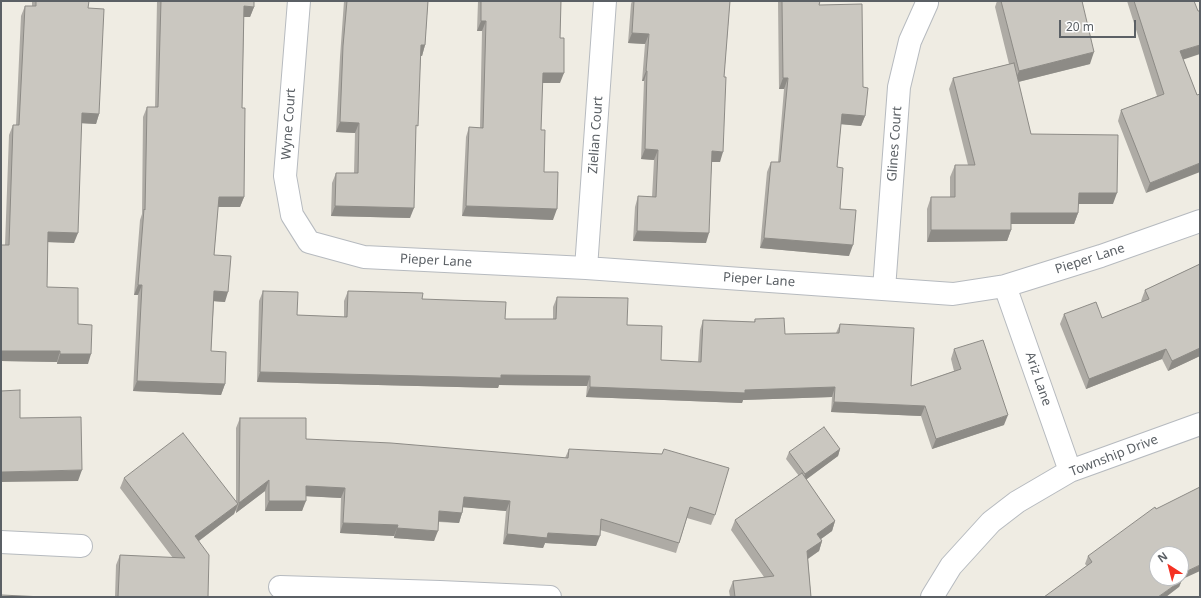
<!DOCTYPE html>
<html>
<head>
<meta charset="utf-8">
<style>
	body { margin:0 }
	#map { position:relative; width:1201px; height:598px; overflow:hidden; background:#efece3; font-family:"Noto Sans",sans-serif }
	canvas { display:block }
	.frame { position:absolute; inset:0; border:2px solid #5b6065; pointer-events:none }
	.north { position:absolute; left:1149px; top:546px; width:40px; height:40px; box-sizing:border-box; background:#fff; border:1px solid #bdbfc1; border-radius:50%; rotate:324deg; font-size:11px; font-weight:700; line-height:16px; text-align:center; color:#5b6065 }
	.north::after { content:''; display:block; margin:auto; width:14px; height:18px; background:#f53224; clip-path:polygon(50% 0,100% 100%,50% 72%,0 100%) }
	.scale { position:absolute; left:1059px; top:20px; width:77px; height:18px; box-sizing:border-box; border:2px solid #5b6065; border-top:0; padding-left:5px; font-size:12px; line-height:14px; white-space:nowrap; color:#5b6065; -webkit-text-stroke:3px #fff; paint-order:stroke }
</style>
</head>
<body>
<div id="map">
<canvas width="1201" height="598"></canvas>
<div class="frame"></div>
<div class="north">N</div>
<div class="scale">20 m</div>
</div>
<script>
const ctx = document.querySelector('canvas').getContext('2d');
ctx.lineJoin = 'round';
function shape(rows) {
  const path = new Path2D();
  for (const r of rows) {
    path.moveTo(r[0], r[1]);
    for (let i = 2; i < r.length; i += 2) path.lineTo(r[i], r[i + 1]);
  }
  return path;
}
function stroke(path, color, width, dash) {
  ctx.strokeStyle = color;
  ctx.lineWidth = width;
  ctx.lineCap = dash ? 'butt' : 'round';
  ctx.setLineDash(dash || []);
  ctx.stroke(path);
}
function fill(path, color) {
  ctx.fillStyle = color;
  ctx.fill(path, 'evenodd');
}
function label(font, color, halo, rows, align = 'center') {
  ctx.font = font + ' "Noto Sans",sans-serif';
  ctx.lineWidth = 3;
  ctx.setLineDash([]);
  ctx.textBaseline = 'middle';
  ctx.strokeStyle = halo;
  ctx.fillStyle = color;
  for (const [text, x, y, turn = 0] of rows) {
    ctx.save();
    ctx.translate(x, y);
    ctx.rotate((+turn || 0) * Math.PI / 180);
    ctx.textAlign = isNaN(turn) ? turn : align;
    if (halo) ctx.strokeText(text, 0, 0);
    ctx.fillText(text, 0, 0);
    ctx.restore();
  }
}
const minor = shape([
	[299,1,285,176,292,215,309,242,364,257,586,268,953,294,1005,286,1101,256,1200,221],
	[586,268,605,1],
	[1005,286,1070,471],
	[884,289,899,87,910,41,927,3],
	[1,542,81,546],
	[280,587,440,592,550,597],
	[932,597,951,566,991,522,1017,502,1070,471,1200,424]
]);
const wall = shape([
	[32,1,89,1,88,8,99,114,96,124,81,123,74,243,48,242,47,287,78,324,88,364,57,364,57,362,1,361,1,245,5,245,9,135,13,125,16,125,21,16,25,6,32,6],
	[157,1,254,1,254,7,250,17,244,17,242,108,244,197,240,207,218,207,214,255,225,302,214,301,211,351,225,384,221,395,133,391,138,295,134,295,140,220,142,214,143,117,147,107,155,107],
	[344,1,428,1,425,45,422,56,421,56,410,218,331,216,332,183,336,173,354,173,355,133,336,132,340,57],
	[478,1,561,1,560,38,560,83,542,83,541,130,544,172,553,220,462,216,466,137,469,127,480,128,482,31,477,31],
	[632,1,730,1,724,77,720,162,712,162,706,243,633,241,635,207,638,196,652,197,654,160,641,159,644,81,642,81,645,44,628,43,631,4],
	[778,1,820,1,819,5,863,87,865,116,861,126,841,124,837,167,840,209,849,256,760,248,767,172,771,162,778,162,784,89,779,89],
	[997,1,1082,1,1090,64,1018,82,1031,134,1113,204,1078,204,1078,213,1074,224,1011,224,1011,230,1007,241,927,242,927,209,931,197,950,197,950,177,955,165,968,165,949,89,953,78,1009,64,995,7],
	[1127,1,1194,1,1183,59,1197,95,1146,193,1118,121,1121,110,1157,96],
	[1200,264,1200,356,1168,371,1162,359,1086,389,1060,324,1064,314,1102,318,1142,302,1141,301,1145,290],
	[263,291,297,315,344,317,344,301,348,291,422,299,505,319,553,319,553,307,557,297,627,325,661,360,698,362,700,330,703,320,754,322,755,319,785,334,836,333,840,324,911,386,954,371,951,359,954,349,1004,425,932,449,921,416,831,412,832,397,743,400,742,403,586,397,587,386,499,385,498,388,257,382,259,301],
	[240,418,306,439,565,458,569,449,715,515,711,525,687,518,676,553,600,530,596,546,545,543,543,548,503,544,506,511,463,507,462,513,459,523,439,522,434,541,394,538,394,536,340,533,341,498,306,496,302,511,265,511,265,491,236,513,236,510,234,514,199,541,208,597,115,597,116,565,120,555,173,558,120,488,124,478,236,501,236,428],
	[840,449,838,456,806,479,835,521,832,531,821,539,822,541,819,551,808,559,811,597,730,597,729,591,733,581,764,577,731,530,735,520,799,476,786,459,789,452],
	[1088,556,1182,580,1179,587,1087,566,1085,564]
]);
const shadedWall = shape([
	[244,6,254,7,250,17,241,17],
	[481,21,486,21,482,31,477,31],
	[632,33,649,34,645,44,628,43],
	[421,45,425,45,422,56,418,55],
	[1200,45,1200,54,1176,62,1180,51],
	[1094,52,1090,64,1014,83,1019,71],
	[646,71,647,71,644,81,642,81],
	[543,73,564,73,560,83,539,83],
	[783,78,788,78,784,89,779,89],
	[82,113,99,114,96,124,78,123],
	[842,114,865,116,861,126,839,124],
	[340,122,359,123,355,133,336,132],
	[645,149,658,150,654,160,641,159],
	[712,151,723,152,720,162,708,162],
	[1200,163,1200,172,1146,193,1150,183],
	[1079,193,1117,193,1113,204,1074,204],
	[219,197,244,197,240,207,215,207],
	[335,206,414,208,410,218,331,216],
	[466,206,557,209,553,220,462,216],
	[1011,213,1078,213,1074,224,1007,224],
	[931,230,1011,230,1007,241,927,242],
	[637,231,709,233,706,243,633,241],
	[48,232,78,233,74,243,45,242],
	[764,238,853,245,849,256,760,248],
	[138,285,142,285,138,295,134,295],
	[214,291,228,292,225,302,211,301],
	[1200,348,1200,356,1168,371,1172,361],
	[1166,349,1162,359,1086,389,1089,379],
	[1,351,60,351,57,362,1,361],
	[60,354,91,354,88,364,57,364],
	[260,372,501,375,590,376,587,386,499,385,498,388,257,382],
	[137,381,225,384,221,395,133,391],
	[590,387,745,390,835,387,832,397,743,400,742,403,586,397],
	[834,402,925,406,921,416,831,412],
	[1008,415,1004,425,932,449,936,439],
	[840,449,838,456,803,482,805,474],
	[82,470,78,481,1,482,1,472],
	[269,480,265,491,236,513,239,503],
	[306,486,345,488,341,498,302,496],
	[464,497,510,501,506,511,460,507],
	[269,501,306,501,302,511,265,511],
	[238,504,234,514,192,546,195,536],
	[439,511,462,513,459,523,436,521],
	[835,521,832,531,814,544,817,534],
	[343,523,398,525,394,536,340,533],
	[397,528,438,531,434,541,394,538],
	[548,533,600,536,596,546,545,543,543,548,503,544,507,534],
	[822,541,819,551,803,562,807,551],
	[1200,565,1200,571,1176,582,1178,578,1181,578,1181,574],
	[1182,580,1179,587,1166,597,1158,597]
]);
const building = shape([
	[36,1,89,1,88,8,104,9,99,114,82,113,78,233,48,232,47,287,78,288,78,324,92,325,91,354,60,354,60,351,1,351,1,245,9,245,13,125,19,125,25,6,36,6,36,1],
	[161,1,254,1,254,7,244,6,242,108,245,108,244,197,219,197,214,255,231,256,228,292,214,291,211,351,226,352,225,384,137,381,142,285,138,285,144,209,145,210,147,107,158,107,161,1],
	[347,1,428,1,425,45,421,45,418,126,416,125,414,208,335,206,336,173,358,173,359,123,340,122,343,46,347,1],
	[481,1,561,1,560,38,564,38,564,73,543,73,541,130,545,130,544,172,558,172,557,209,466,206,469,127,483,128,486,21,481,21,481,1],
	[634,1,730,1,724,77,726,77,723,152,712,151,709,233,637,231,638,196,656,197,658,150,645,149,647,71,646,71,649,34,632,33,634,1],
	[782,1,820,1,819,5,862,4,863,87,868,88,865,116,842,114,837,167,843,168,840,209,856,210,853,245,764,238,771,162,780,162,788,78,783,78,782,1],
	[1001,1,1082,1,1094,52,1019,71,1001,1],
	[1134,1,1194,1,1198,11,1200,11,1200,45,1180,51,1197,95,1200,94,1200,163,1150,183,1121,110,1164,94,1134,1],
	[1014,63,1031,134,1118,135,1117,193,1079,193,1078,213,1011,213,1011,230,931,230,931,197,955,197,955,165,975,165,953,78,1014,63],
	[1200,264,1200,348,1172,361,1166,349,1089,379,1064,314,1096,302,1102,318,1149,299,1145,290,1200,264],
	[263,291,298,292,297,315,347,317,348,291,423,293,422,299,506,302,505,319,556,319,557,297,628,298,627,325,662,326,661,360,701,362,703,320,755,322,755,319,784,318,785,334,839,333,840,324,914,328,911,386,961,369,954,349,983,340,1008,415,936,439,925,406,834,402,835,387,745,390,745,393,590,387,590,376,501,375,501,378,260,372,263,291],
	[20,390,20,418,81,417,82,470,1,472,1,391,20,390],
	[240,418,306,418,306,439,391,443,568,458,569,449,662,454,664,449,729,468,715,515,690,507,679,543,601,519,600,536,548,533,547,538,507,534,510,501,464,497,462,513,439,511,438,531,397,528,398,525,343,523,345,488,306,486,306,501,269,501,269,480,239,503,240,418],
	[824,427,840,449,805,474,789,452,824,427],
	[183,433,238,504,195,536,209,555,208,597,118,597,120,555,185,558,124,478,183,433],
	[802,473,835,521,817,534,822,541,807,551,811,597,735,597,733,581,774,576,735,520,802,473],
	[1200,487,1200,565,1181,574,1181,554,1157,554,1157,578,1181,578,1182,580,1158,597,1044,597,1092,562,1088,556,1155,507,1156,509,1200,487],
	[1,595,44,597,1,597,1,595]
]);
const streetNames = [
	["Wyne Court",289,124,-86],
	["Zielian Court",596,135,-86],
	["Glines Court",895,144,-86],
	["Pieper Lane",1090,259,-18],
	["Pieper Lane",436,261,3],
	["Pieper Lane",759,280,4],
	["Ariz Lane",1038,379,71],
	["Township Drive",1114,456,-21]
];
stroke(minor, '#b6babf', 24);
stroke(minor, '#fff', 22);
fill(wall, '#aeaba5');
fill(shadedWall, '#8d8b86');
fill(building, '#cac7c0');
stroke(building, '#8d8b86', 1);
label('13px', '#5b6065', '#fff', streetNames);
</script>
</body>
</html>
